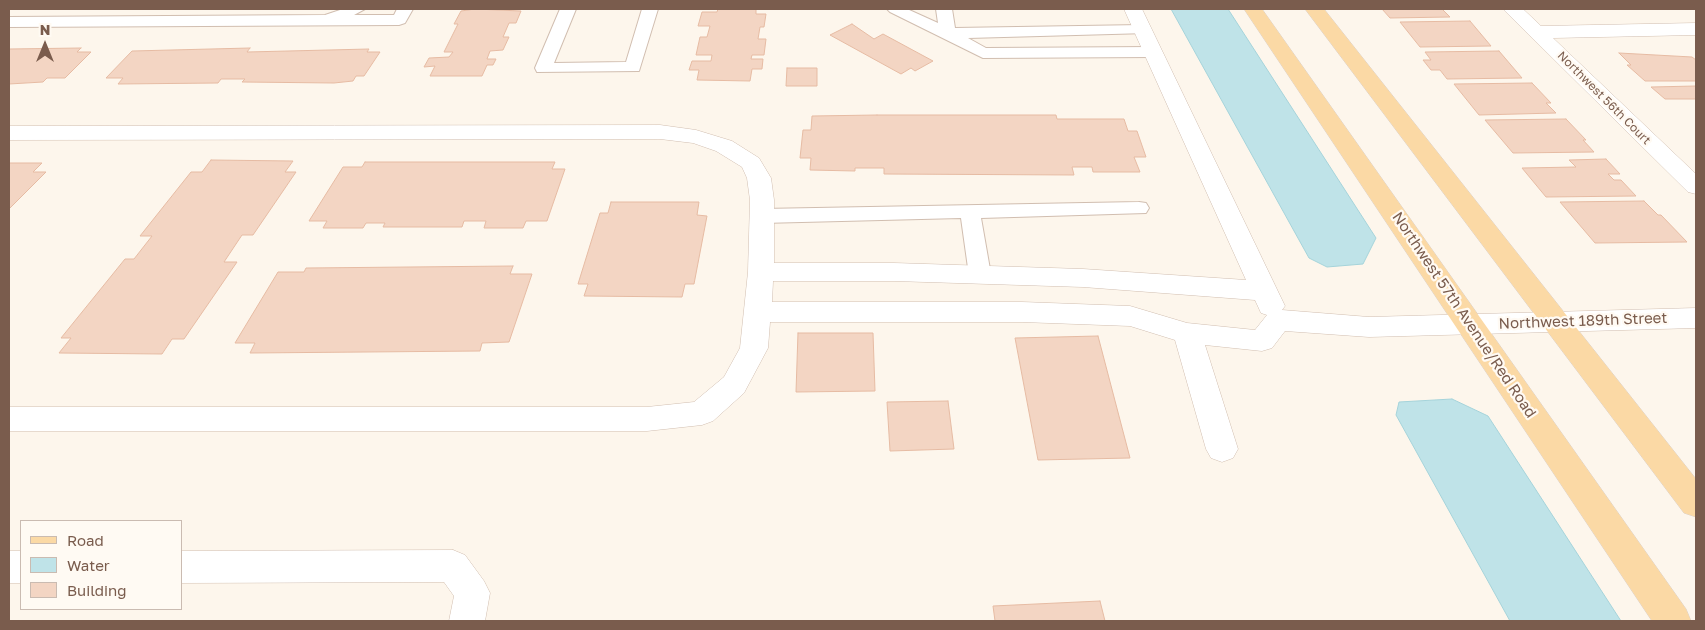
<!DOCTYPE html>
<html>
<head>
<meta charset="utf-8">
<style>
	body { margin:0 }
	#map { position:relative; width:1705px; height:630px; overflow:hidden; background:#fdf6ec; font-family:"Golos Text",sans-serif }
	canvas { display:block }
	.frame { position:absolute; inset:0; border:10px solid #7a5c4d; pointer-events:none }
	.legend { position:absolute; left:20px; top:520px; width:162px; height:90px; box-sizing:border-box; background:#fffaf3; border:1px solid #cabbb1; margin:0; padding:6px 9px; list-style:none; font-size:15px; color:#7a5c4d }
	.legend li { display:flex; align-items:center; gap:10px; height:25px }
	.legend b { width:25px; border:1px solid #cabbb1 }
	.north { position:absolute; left:20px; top:20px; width:50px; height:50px; -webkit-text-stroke:4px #fffaf3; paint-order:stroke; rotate:0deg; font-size:14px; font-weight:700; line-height:20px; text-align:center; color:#7a5c4d }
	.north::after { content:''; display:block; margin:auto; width:18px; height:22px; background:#7a5c4d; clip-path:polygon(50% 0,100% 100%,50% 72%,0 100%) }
</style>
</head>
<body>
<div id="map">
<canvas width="1705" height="630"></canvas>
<div class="frame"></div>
<ul class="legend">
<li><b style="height:6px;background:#fbd9a5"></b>Road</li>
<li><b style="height:14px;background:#bfe3e8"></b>Water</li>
<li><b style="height:14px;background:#f3d5c3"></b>Building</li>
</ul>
<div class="north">N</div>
</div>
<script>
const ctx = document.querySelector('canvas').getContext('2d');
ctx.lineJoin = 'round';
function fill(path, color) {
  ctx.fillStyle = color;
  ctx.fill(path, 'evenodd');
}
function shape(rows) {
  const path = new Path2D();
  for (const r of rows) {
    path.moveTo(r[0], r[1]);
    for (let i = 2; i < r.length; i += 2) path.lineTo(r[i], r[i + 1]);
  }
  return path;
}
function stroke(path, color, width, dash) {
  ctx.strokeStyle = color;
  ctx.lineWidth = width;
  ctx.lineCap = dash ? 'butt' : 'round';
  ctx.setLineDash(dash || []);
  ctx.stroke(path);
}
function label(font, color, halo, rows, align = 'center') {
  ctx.font = font + ' "Golos Text",sans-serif';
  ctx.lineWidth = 4.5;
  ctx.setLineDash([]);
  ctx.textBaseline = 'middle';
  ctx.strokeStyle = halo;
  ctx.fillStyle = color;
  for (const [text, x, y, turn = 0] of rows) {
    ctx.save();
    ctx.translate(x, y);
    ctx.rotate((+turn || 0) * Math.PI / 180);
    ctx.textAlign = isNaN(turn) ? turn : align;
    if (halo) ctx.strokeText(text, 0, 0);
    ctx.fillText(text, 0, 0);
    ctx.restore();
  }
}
const water = shape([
	[1171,9,1228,9,1376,238,1363,264,1327,267,1309,258,1171,9],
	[1452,399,1488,416,1621,621,1510,621,1396,415,1399,402,1452,399]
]);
const building = shape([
	[475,9,521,11,516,23,509,23,503,37,509,37,503,50,490,51,487,59,496,59,493,65,487,65,482,76,430,76,435,66,424,67,429,58,449,57,453,52,444,52,458,24,454,24,461,11,475,9],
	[718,9,756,9,756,14,766,14,764,27,760,27,758,39,766,39,764,55,752,55,751,59,763,59,762,69,752,69,750,81,697,80,699,70,689,70,692,61,711,61,712,55,696,55,700,37,707,37,710,26,698,26,702,12,717,12,718,9],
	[1382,9,1442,9,1450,17,1390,18,1382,9],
	[1470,21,1491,46,1420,47,1400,22,1470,21],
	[852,24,874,39,883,34,933,61,915,71,911,68,901,74,830,35,852,24],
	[81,48,77,52,91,52,65,78,47,78,43,82,9,84,9,49,81,48],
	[250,48,247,52,369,49,367,52,380,52,364,76,356,76,353,81,334,83,242,82,245,79,221,79,218,83,118,84,123,78,106,78,132,51,250,48],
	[1499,51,1522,78,1447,79,1440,70,1431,70,1423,60,1431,60,1425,52,1499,51],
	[1619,53,1692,57,1696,60,1696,81,1645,81,1627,65,1631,65,1619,53],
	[787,68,817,68,817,86,786,86,787,68],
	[1532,83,1551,103,1546,103,1556,113,1479,115,1454,84,1532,83],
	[1696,86,1696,99,1665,99,1651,87,1696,86],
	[877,115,1056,115,1057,119,1124,119,1128,131,1137,131,1146,157,1134,157,1140,172,1093,172,1092,167,1072,167,1074,175,884,174,884,168,855,168,855,171,810,170,811,158,800,158,803,130,811,130,812,116,877,115],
	[1566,119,1586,140,1583,140,1594,152,1513,153,1485,120,1566,119],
	[1606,159,1620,174,1608,174,1614,180,1621,180,1636,196,1546,197,1522,168,1576,167,1569,160,1606,159],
	[211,160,293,161,285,172,296,172,253,235,242,235,224,262,237,262,184,339,172,339,162,354,59,353,71,338,61,338,125,259,134,259,152,236,140,236,191,172,202,172,211,160],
	[365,162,555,162,552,169,565,169,547,221,526,221,523,228,484,228,486,221,464,221,462,227,383,227,385,223,366,223,363,228,323,228,327,221,309,221,343,167,362,167,365,162],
	[9,163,42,163,33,172,46,172,9,209,9,163],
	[1644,201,1658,215,1661,215,1687,242,1595,243,1560,202,1644,201],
	[611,202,699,202,697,215,707,216,694,284,685,284,682,297,584,296,588,284,578,284,600,213,608,213,611,202],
	[513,266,510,274,532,274,509,342,482,343,480,351,250,353,255,343,235,343,278,272,304,272,306,268,513,266],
	[798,333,873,333,875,391,796,392,798,333],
	[1098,336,1130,458,1038,460,1015,338,1098,336],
	[948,401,954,449,890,451,887,402,948,401],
	[1100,601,1105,621,995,621,993,606,1100,601]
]);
const lane = shape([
	[343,9,365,9,354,15,394,15,397,9,413,9,405,23,399,25,9,27,9,17,325,15,343,9],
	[560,9,576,9,554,63,626,62,642,9,658,9,639,71,537,72,535,68,560,9],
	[887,9,907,9,938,23,936,9,952,9,955,28,1142,25,1148,27,1150,30,1148,33,968,38,986,48,1153,47,1159,49,1161,52,1159,55,1153,57,983,58,890,12,887,9],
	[1139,202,1146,203,1149,208,1146,213,981,218,991,275,988,280,980,282,972,280,969,275,961,218,762,223,755,221,752,216,755,211,762,209,1139,202]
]);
const street = shape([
	[1124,9,1142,9,1285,306,1282,310,1369,317,1696,308,1696,328,1369,337,1285,331,1272,348,1262,351,1205,345,1238,449,1233,458,1222,462,1211,458,1206,449,1175,340,1130,326,1022,322,770,322,768,348,744,393,713,421,702,425,647,431,9,431,9,407,647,407,694,402,724,377,740,348,748,272,750,200,747,178,742,167,716,151,693,143,660,139,9,140,9,126,660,125,696,130,732,141,759,158,771,178,774,200,774,263,894,263,1083,269,1246,280,1124,9],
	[773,281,894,281,1083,287,1255,300,1261,313,1267,315,1255,330,1187,323,1130,306,1022,302,772,302,773,281],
	[1503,9,1523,9,1541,26,1696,23,1696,35,1553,38,1696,174,1696,194,1688,192,1503,9],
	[453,550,465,555,484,581,490,593,485,621,449,621,454,596,444,582,181,583,181,551,453,550],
	[9,551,21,551,21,583,9,583,9,551]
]);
const primary = shape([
	[1244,9,1262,9,1686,609,1691,621,1652,621,1244,9],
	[1305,9,1324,9,1696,479,1696,517,1684,513,1305,9]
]);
const farStreetnames = [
	["Northwest 56th Court",1604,98,45]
];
const streetNames = [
	["Northwest 57th Avenue/Red Road",1464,315,56],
	["Northwest 189th Street",1583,321,-2]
];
fill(water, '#bfe3e8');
stroke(water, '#a5d3da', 1);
fill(building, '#f3d5c3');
stroke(building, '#e6bba3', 1);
stroke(lane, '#d1beb0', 2);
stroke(street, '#d1beb0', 1);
stroke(primary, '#dad1cd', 1);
fill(lane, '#fff');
fill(street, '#fff');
fill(primary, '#fbd9a5');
label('12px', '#7a5c4d', '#fffaf3', farStreetnames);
label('15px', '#7a5c4d', '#fffaf3', streetNames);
</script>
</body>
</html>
